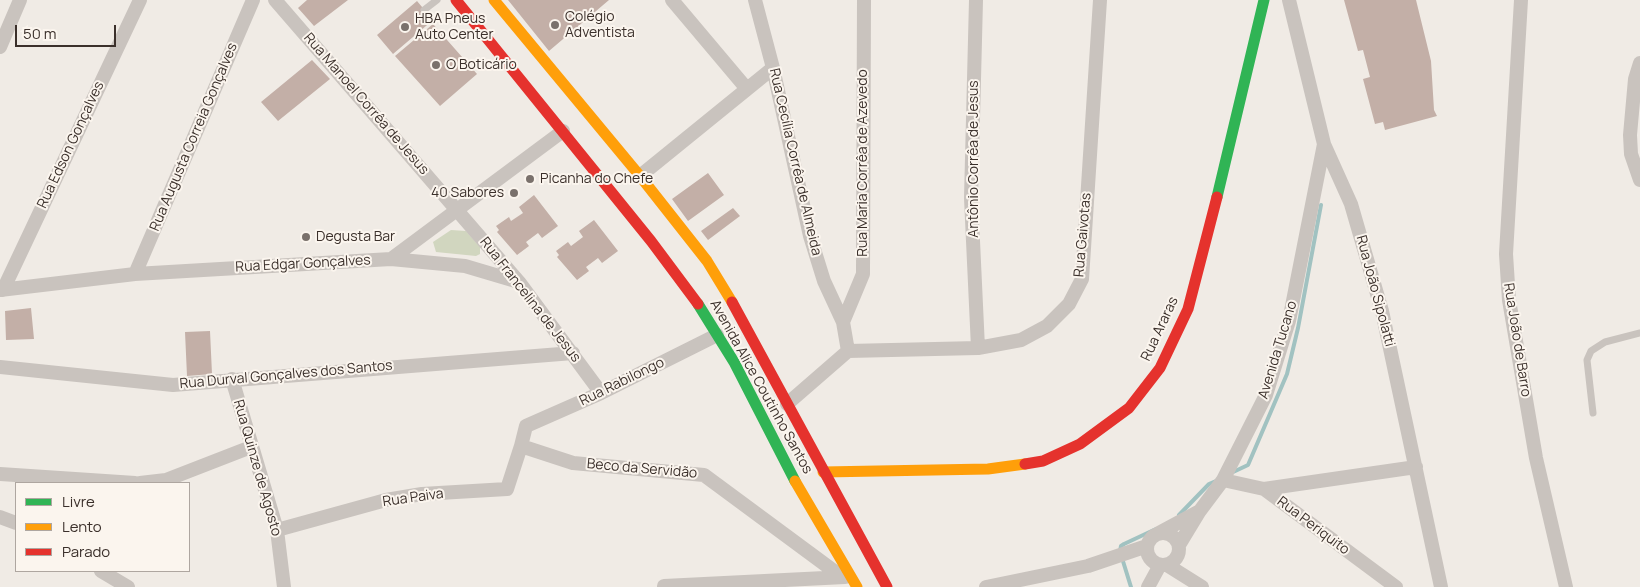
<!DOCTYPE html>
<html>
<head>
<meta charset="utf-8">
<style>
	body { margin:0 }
	#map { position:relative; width:1640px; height:587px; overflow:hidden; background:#f0ebe5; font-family:Manrope,sans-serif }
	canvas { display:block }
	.legend { position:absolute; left:15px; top:482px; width:175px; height:90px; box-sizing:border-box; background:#fbf5ee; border:1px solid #aea6a0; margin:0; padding:6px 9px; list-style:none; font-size:15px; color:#3b302b }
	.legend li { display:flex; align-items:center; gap:10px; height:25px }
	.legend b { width:25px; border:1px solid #aea6a0 }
	.scale { position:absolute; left:15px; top:25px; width:101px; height:22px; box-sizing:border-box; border:2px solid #3b302b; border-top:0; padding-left:6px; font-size:15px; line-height:18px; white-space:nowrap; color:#3b302b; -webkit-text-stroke:4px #fbf5ee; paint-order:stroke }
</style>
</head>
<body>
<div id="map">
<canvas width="1640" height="587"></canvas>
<ul class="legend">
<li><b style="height:6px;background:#30b455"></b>Livre</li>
<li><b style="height:6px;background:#ff9f0a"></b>Lento</li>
<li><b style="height:6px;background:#e5322d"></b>Parado</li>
</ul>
<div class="scale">50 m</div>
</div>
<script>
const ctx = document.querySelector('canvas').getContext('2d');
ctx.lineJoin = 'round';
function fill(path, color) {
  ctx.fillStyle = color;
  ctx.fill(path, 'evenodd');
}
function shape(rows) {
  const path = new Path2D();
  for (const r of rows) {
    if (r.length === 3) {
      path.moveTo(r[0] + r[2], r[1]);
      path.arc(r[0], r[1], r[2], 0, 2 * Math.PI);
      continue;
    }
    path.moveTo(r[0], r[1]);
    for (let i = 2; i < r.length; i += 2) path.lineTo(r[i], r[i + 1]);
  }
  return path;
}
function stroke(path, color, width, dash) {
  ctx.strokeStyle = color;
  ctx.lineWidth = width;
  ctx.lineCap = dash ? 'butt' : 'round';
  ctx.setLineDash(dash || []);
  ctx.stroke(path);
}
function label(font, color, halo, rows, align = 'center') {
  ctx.font = font + ' Manrope,sans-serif';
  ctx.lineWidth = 4;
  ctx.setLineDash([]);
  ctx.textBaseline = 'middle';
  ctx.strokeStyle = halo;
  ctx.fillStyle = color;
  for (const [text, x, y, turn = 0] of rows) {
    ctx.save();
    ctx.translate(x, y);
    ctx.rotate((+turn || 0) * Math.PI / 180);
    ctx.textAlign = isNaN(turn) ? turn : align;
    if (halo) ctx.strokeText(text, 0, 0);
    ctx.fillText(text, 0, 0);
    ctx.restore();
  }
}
const green = shape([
	[451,230,466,231,480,247,480,254,476,256,436,252,433,242]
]);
const stream = shape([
	[1231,473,1248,465,1287,374,1298,328,1321,205],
	[1179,515,1209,484,1216,481],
	[1120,551,1121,546,1124,544,1156,529],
	[1122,558,1131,587]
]);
const building = shape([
	[307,0,348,0,314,26,298,8],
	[508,0,609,0,549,51],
	[1344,0,1416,0,1431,61,1434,110,1437,116,1385,130,1383,122,1375,124,1363,79,1370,77,1363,50,1358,51],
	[417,1,433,20,393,54,377,35],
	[433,24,477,74,440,106,395,56],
	[312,60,330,79,278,121,261,102],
	[708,173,724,195,688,221,672,199],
	[534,195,558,226,542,238,538,233,526,242,529,246,517,255,497,232,499,230,496,226,509,217,511,221,523,213,519,207],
	[733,208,740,216,708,240,701,231],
	[594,220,618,251,602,263,598,258,586,267,589,271,577,280,557,257,559,255,556,251,568,242,571,246,583,237,579,231],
	[31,308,34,339,6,340,5,311],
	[210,331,212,374,187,376,185,332]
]);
const lane = shape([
	[424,10,437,0],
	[1593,413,1587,360,1591,351,1605,342,1640,333]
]);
const street = shape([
	[275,0,519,282,601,393],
	[672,0,747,89],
	[755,0,773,68,810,236,824,281,843,322,848,351],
	[976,0,971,198,978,348],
	[1289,0,1324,144,1351,204,1382,311,1441,587],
	[1521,0,1506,254,1509,300,1536,458,1566,587],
	[0,47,20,0],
	[1640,63,1635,79,1630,135,1631,154,1640,180],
	[640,176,773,68],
	[391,259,563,131],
	[135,274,253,0],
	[0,290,135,274,391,259,465,266,519,282],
	[3,290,140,0],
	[843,322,863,274,864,0],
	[717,335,601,393,526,426,521,446,573,463,704,475,842,577],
	[0,367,173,385,573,353],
	[232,379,277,530,284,587],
	[787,404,848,351,978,348,1021,340,1047,326,1069,304,1082,279,1100,0],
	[0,474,135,483],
	[1223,480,1264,489,1396,587],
	[140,483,166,480,251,447],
	[1264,489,1416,467],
	[0,517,16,523],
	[277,530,386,500,422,494,507,489,521,446],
	[1163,549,16],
	[1159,533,1198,512],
	[1179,545,1199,512,1223,480,1266,395,1289,321,1324,144],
	[1167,565,1202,587],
	[101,571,128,587],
	[664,586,845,577],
	[986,587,1088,566,1147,546],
	[1148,587,1160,565]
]);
const fast = shape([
	[1217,197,1264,0],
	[698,304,734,362,795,481]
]);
const slow = shape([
	[494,0,640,176,707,261,732,302],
	[823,472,988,469,1025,464],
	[795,481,857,587]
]);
const jam = shape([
	[456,0,651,241,698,304],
	[732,302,887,587],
	[1025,464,1043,461,1080,444,1129,408,1160,368,1188,309,1217,197]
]);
const markers = [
	[555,25,5,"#7a716c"],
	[405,27,5,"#7a716c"],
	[436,65,5,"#7a716c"],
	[530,179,5,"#7a716c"],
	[514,193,5,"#7a716c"],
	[306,237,5,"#7a716c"]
];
const poiNames = [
	["Colégio",565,17],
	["Adventista",565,33],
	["HBA Pneus",415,19],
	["Auto Center",415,35],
	["O Boticário",446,65],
	["Picanha do Chefe",540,179],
	["40 Sabores",504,193,"right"],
	["Degusta Bar",316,237]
];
const streetNames = [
	["Rua Manoel Corrêa de Jesus",366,104,49],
	["Rua Augusta Correia Gonçalves",194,137,-67],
	["Rua Edson Gonçalves",71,145,-65],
	["Antônio Corrêa de Jesus",974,159,-90],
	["Rua Cecília Corrêa de Almeida",795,162,77],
	["Rua Maria Corrêa de Azevedo",863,163,-90],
	["Rua Gaivotas",1083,235,-85],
	["Rua Edgar Gonçalves",303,264,-3],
	["Rua João Sipolatti",1375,291,75],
	["Rua Francelina de Jesus",530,300,52],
	["Rua Araras",1160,329,-65],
	["Rua João de Barro",1517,340,81],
	["Avenida Tucano",1278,350,-73],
	["Rua Durval Gonçalves dos Santos",286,375,-5],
	["Rua Rabilongo",622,382,-26],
	["Avenida Alice Coutinho Santos",761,387,61],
	["Rua Quinze de Agosto",257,468,74],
	["Beco da Servidão",642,469,5],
	["Rua Paiva",413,498,-8],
	["Rua Periquito",1313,526,37]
];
fill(green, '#d1d6bf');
stroke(stream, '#a1c2c1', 4);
fill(building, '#c3afa7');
stroke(lane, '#c9c3be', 7);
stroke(street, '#c9c3be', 14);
stroke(fast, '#30b455', 11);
stroke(slow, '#ff9f0a', 11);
stroke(jam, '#e5322d', 11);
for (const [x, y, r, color] of markers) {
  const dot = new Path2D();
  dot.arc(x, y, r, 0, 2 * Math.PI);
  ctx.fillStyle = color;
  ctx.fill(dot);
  stroke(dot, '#fbf5ee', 2);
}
label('14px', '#3b302b', '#fbf5ee', poiNames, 'left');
label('14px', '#3b302b', '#fbf5ee', streetNames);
</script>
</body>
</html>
